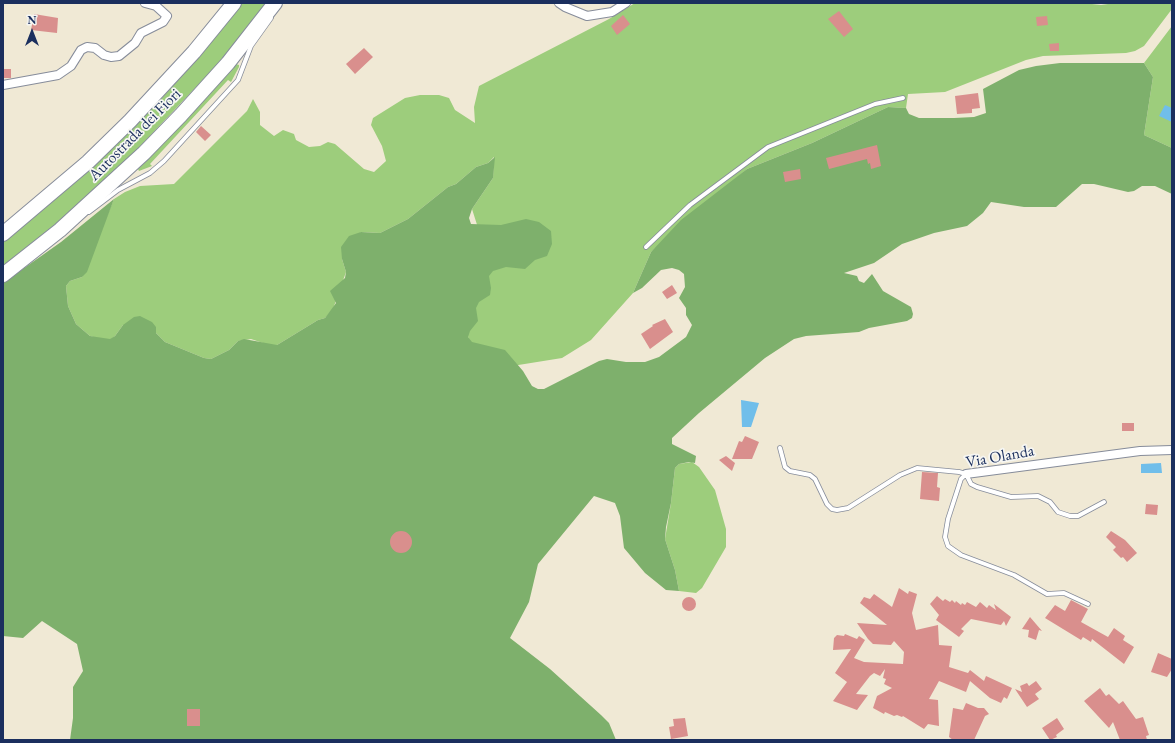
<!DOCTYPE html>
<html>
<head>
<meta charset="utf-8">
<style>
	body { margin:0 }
	#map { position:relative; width:1175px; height:743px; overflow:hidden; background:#f0e9d5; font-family:"EB Garamond",serif }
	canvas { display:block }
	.frame { position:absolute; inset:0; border:4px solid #1b2f5e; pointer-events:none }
	.north { position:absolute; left:12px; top:12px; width:40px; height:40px; -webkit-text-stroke:3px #f6f6f2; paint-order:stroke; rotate:0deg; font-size:11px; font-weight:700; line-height:16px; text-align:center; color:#1b2f5e }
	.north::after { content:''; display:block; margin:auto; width:14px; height:18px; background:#1b2f5e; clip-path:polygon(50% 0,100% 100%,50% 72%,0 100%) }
</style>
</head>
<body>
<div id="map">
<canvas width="1175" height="743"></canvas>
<div class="frame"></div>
<div class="north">N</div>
</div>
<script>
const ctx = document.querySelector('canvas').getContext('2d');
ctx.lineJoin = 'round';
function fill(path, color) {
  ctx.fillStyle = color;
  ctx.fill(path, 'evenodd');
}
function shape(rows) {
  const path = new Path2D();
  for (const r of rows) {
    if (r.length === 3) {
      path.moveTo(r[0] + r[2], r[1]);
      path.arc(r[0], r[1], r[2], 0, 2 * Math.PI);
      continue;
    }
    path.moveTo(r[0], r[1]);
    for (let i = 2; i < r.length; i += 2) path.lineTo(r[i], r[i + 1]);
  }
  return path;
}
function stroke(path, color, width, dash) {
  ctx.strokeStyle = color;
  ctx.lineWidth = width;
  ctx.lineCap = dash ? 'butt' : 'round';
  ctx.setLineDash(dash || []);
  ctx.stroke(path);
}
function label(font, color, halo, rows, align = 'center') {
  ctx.font = font + ' "EB Garamond",serif';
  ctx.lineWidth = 3.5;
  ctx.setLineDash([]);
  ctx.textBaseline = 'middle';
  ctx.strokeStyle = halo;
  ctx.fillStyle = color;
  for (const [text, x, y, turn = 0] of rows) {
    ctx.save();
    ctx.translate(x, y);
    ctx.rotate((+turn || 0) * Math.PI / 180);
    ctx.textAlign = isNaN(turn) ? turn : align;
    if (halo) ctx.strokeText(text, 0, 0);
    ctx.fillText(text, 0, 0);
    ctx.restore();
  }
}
const green = shape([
	[241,3,267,3,216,66,128,159,74,209,3,267,3,241,30,220,129,131,161,99,217,34],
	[635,3,1083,3,1101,5,1115,3,1172,3,1172,9,1144,46,1135,51,1126,53,1043,56,1026,60,945,92,908,94,906,108,888,107,812,143,747,169,651,252,633,293,591,340,562,358,481,371,473,363,465,320,479,231,472,209,493,178,494,157,488,163,476,167,456,184,448,187,408,219,380,233,361,232,342,259,346,272,333,309,325,318,318,320,277,345,269,345,251,339,238,341,229,350,211,359,204,358,165,342,156,333,156,327,123,325,115,336,110,340,103,340,90,336,76,324,68,306,66,286,70,281,82,277,114,199,125,192,140,186,174,184,247,111,253,99,260,112,260,125,274,136,283,130,294,134,296,140,309,147,320,146,328,142,335,144,364,169,374,172,386,161,382,146,371,125,373,118,405,98,420,95,439,95,449,98,455,110,475,123,474,107,479,86,609,19],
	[1172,26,1172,148,1144,135,1153,77,1144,63],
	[236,64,239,65,239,67,231,82,228,80,150,164,152,166,139,171,138,169,178,128],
	[692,462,699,467,715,490,726,529,726,547,702,588,696,593,679,591,675,570,665,539,671,503,675,468,679,464]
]);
const forest = shape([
	[1060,63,1144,63,1153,77,1144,135,1172,148,1172,194,1155,186,1142,186,1134,191,1128,192,1094,184,1082,184,1056,207,1024,207,991,202,983,213,967,226,934,233,902,244,874,263,844,273,857,276,859,281,864,283,872,274,883,291,911,307,913,314,912,318,907,321,869,328,859,332,806,336,794,339,765,358,699,413,672,438,672,444,696,456,695,463,689,462,679,464,675,468,671,503,666,527,665,539,675,570,679,591,666,590,645,573,624,548,620,516,615,503,594,496,538,564,529,602,510,638,550,669,601,715,609,723,616,740,70,740,73,718,73,687,83,671,77,644,42,621,23,638,3,636,3,283,61,242,114,199,87,272,82,277,70,281,66,286,68,306,76,324,90,336,110,339,115,336,123,325,134,317,140,316,152,322,156,327,156,333,165,342,204,358,211,359,229,350,238,341,244,339,277,345,318,320,325,318,336,303,330,291,345,278,346,272,342,259,341,247,349,236,361,232,380,233,408,219,448,187,456,184,476,167,488,163,495,157,493,178,472,209,469,218,471,224,501,225,526,219,539,222,551,231,552,244,547,256,535,260,525,269,506,267,493,271,489,276,491,288,490,295,479,302,476,308,478,321,470,331,468,337,472,342,505,350,523,371,532,386,538,389,544,389,599,361,607,359,626,362,645,362,659,357,686,337,692,325,686,315,686,308,679,298,685,287,684,274,679,270,672,268,661,270,642,288,633,293,651,252,681,220,747,169,812,143,888,107,906,108,909,114,919,118,954,118,974,117,986,113,983,89,1019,70,1036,66]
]);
const water = shape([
	[1165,105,1172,108,1172,122,1159,116],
	[741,400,759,403,751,427,742,427],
	[1161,463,1162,473,1141,473,1141,464]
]);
const building = shape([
	[839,11,853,29,844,37,828,19],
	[34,14,58,18,57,33,31,30],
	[623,15,630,24,617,35,611,26],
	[1047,16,1048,25,1037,26,1036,17],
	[1059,43,1059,51,1050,51,1049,44],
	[364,48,373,57,355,74,346,64],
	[3,69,11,69,11,78,3,78],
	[978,93,980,108,972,109,972,113,957,114,955,96],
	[201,126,211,135,205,141,196,132],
	[877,145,881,166,871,169,870,163,868,164,867,159,829,169,826,158],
	[800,169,801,179,785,182,783,172],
	[672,285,677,293,667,299,662,292],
	[665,319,673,332,650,349,641,334,653,326,652,325],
	[1122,423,1134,423,1134,431,1122,431],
	[745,436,759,442,752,459,732,459,739,441,742,442],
	[726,456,735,463,732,471,719,460],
	[922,472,938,473,937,487,940,488,939,501,920,499],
	[1146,504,1158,505,1157,515,1145,514],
	[401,542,11],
	[1111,531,1125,540,1137,553,1127,562,1123,557,1121,558,1113,550,1116,547,1106,537],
	[899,588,908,594,909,591,917,594,912,613,916,630,938,625,939,645,952,646,949,667,968,673,970,670,984,681,986,676,1012,688,1007,699,1004,697,1001,703,990,698,970,681,966,692,939,681,929,699,938,700,939,726,928,724,924,729,903,716,902,717,897,715,894,716,885,712,884,714,873,708,877,696,892,688,884,684,886,679,883,678,885,669,880,676,874,673,870,676,856,694,868,695,857,710,833,701,847,682,835,673,851,649,833,650,834,638,837,635,844,636,845,634,857,639,859,636,865,640,854,658,864,662,903,664,904,652,894,641,891,645,873,644,868,639,857,623,887,625,860,603,864,597,870,599,874,594,892,607],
	[937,596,943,601,945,599,950,602,952,600,955,603,956,601,961,605,962,603,965,605,967,602,976,607,980,602,987,608,989,605,996,610,994,604,1011,617,1006,626,1004,621,1001,625,971,619,961,629,964,631,959,637,936,620,939,615,930,604],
	[689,604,7],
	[1071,600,1088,609,1081,622,1108,637,1114,628,1125,636,1123,640,1134,647,1124,664,1092,639,1091,642,1083,637,1081,640,1045,618,1055,605,1065,611],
	[1030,617,1042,631,1039,630,1036,640,1028,637,1029,630,1022,629],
	[1158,653,1172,659,1172,669,1167,677,1151,672],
	[1036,681,1042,689,1035,694,1039,699,1027,707,1015,689,1022,692,1020,686,1027,683,1029,686],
	[1100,688,1106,696,1109,694,1119,704,1123,701,1136,719,1143,717,1149,735,1146,736,1147,740,1120,740,1113,722,1109,728,1084,701],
	[966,703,978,708,984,708,989,714,985,716,974,740,953,740,949,737,953,708,963,710],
	[187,709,200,709,200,726,187,726],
	[685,718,688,736,671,739,669,727,674,726,673,719],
	[1057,718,1064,729,1056,735,1057,737,1050,740,1042,728]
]);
const service = shape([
	[89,212,118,190,150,173,164,161,238,80,251,46,271,18],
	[646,247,690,205,768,147,875,104,903,98],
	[780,448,785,467,790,471,810,475,815,479,827,504,832,509,837,510,848,508,900,475,917,468,959,472,966,474,971,484,977,487,1011,497,1038,496,1050,502,1058,512,1070,516,1078,516,1104,502],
	[966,474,961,479,948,519,945,537,948,546,961,555,1014,575,1047,594,1064,593,1088,604]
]);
const minor = shape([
	[559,3,565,7,587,16,612,12,626,3],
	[3,85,58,75,71,66,81,50,87,47,95,48,104,55,111,57,119,56,135,43,141,33,163,22,167,16,156,6,145,3],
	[966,474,1140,451,1172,450]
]);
const motorway = shape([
	[3,234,88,162,130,121,194,52,234,3],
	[3,275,60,230,144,153,181,115,228,63,275,3]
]);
const streetNames = [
	["Autostrada dei Fiori",135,135,-45],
	["Via Olanda",1000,457,-10]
];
fill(green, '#9dcd7c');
fill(forest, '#7eb06c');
fill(water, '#70beea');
fill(building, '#d98f8d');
stroke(service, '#868c9a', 5.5);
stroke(minor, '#868c9a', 10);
stroke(motorway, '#868c9a', 16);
stroke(service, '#fff', 4);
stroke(minor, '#fff', 8);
stroke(motorway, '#fff', 14);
label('16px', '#1b2f5e', '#f6f6f2', streetNames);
</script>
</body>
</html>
